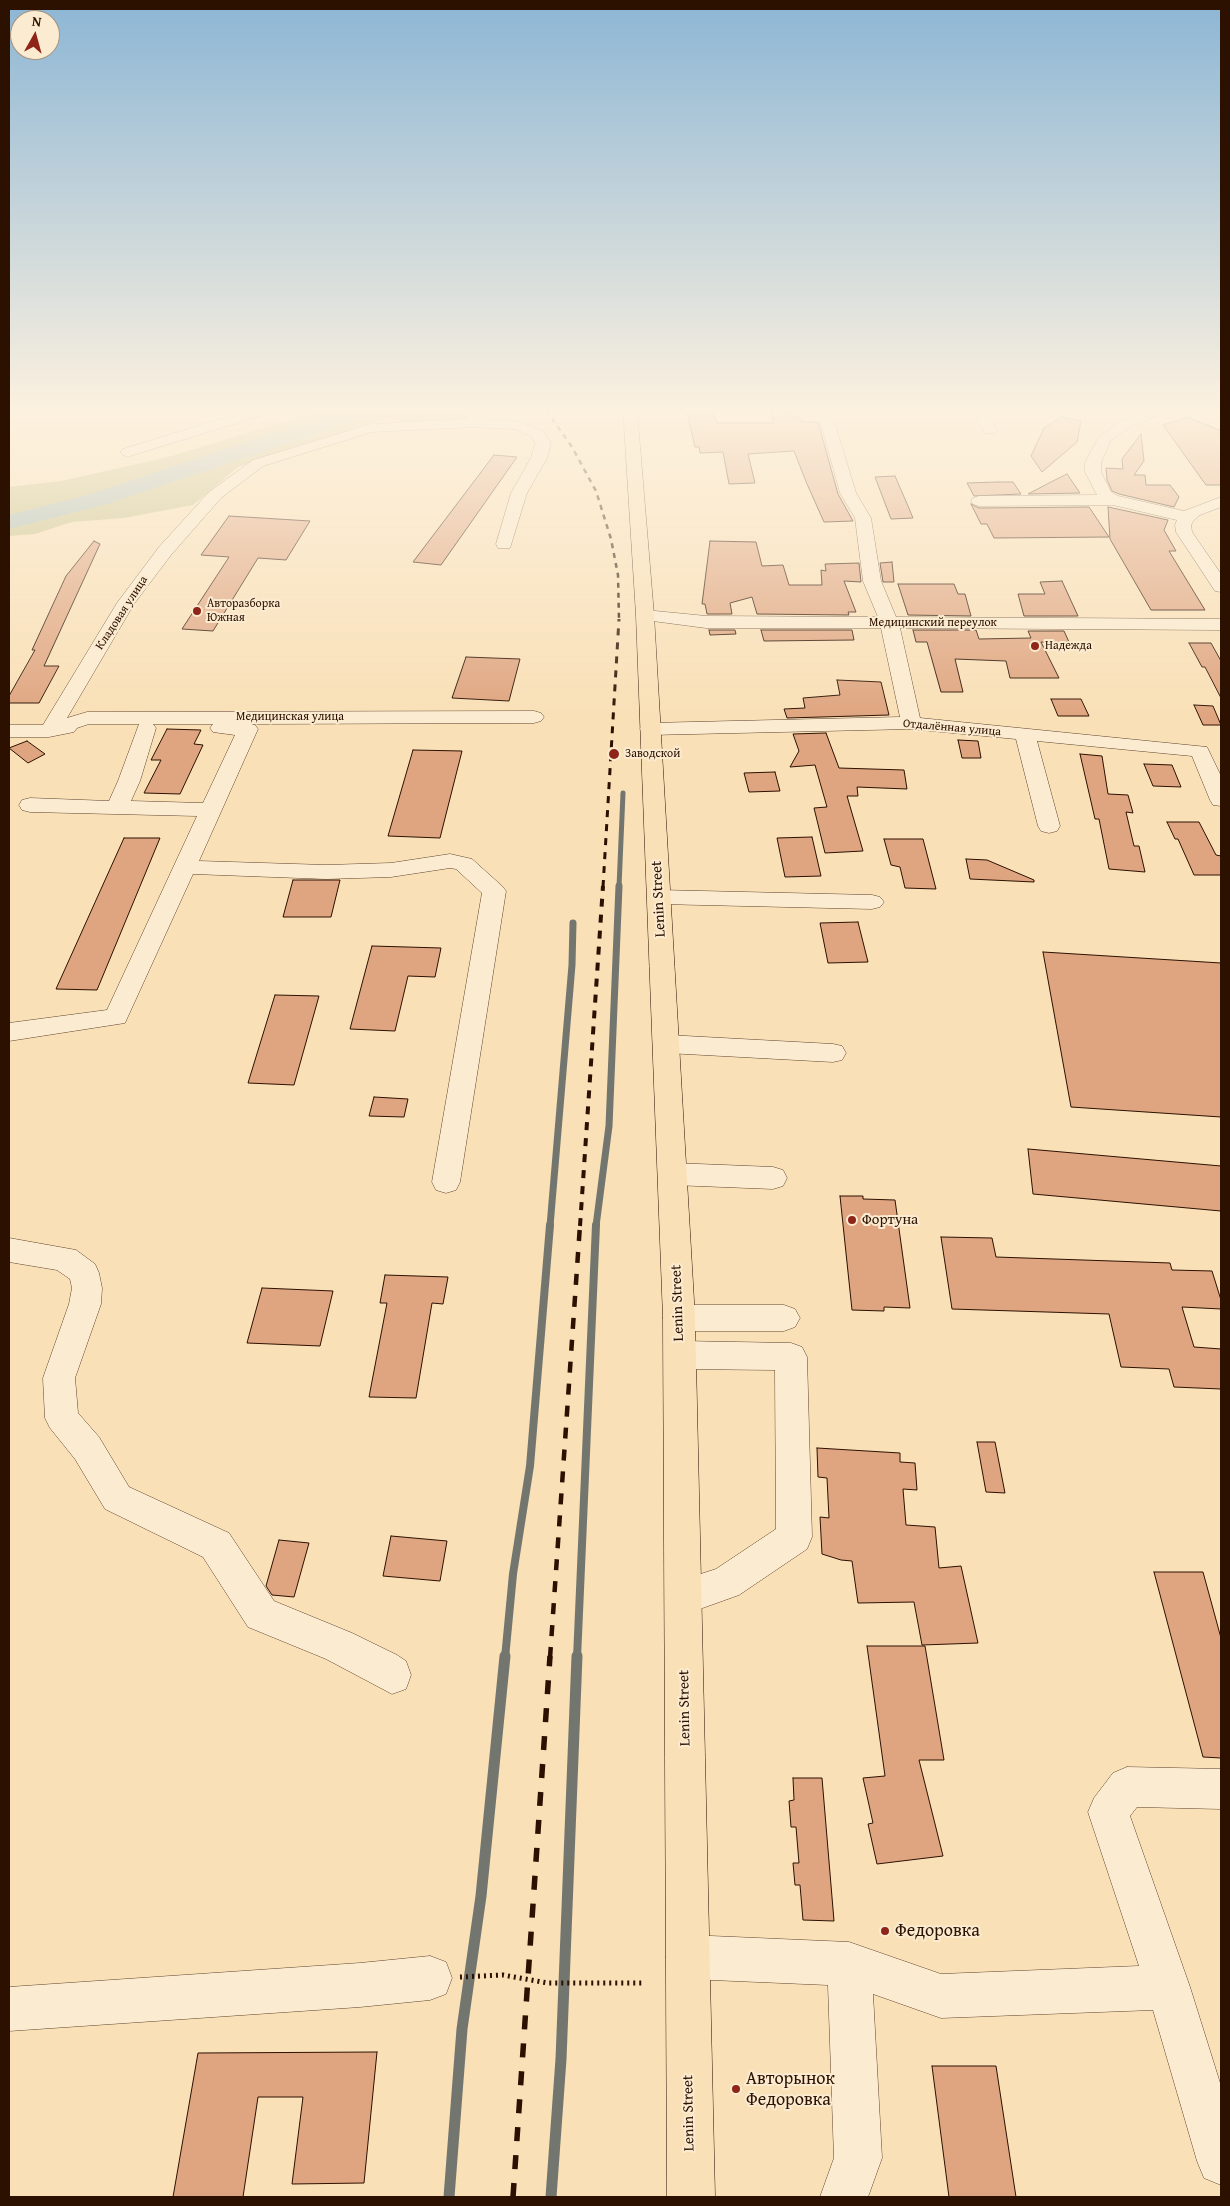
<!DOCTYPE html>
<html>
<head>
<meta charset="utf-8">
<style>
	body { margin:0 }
	#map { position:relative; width:1230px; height:2206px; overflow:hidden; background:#f9e0b7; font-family:"Gentium Book Plus",serif }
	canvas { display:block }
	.frame { position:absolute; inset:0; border:10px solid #2c1000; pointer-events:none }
	.north { position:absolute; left:10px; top:10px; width:50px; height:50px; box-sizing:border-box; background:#fbebd0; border:1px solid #a8937d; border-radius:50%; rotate:7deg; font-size:14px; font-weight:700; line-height:20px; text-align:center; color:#2c1000 }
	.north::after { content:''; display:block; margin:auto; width:18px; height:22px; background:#8f2418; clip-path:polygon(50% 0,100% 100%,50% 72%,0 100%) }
</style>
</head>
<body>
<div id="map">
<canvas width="1230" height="2206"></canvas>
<div class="frame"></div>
<div class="north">N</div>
</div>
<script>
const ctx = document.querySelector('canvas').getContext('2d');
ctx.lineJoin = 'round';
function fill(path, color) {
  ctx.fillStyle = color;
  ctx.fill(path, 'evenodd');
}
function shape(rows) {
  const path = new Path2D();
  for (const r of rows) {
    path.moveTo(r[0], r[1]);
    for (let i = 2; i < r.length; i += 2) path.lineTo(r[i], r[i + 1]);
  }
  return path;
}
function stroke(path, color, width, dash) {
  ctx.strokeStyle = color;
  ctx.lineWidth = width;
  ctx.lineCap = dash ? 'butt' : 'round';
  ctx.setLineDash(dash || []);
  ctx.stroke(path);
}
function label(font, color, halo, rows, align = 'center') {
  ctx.font = font + ' "Gentium Book Plus",serif';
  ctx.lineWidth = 4;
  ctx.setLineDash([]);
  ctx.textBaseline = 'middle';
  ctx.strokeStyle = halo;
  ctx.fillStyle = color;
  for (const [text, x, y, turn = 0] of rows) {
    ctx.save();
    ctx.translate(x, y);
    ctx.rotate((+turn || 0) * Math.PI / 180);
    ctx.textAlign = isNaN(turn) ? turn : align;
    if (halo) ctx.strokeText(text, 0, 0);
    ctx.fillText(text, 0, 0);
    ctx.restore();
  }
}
const green = shape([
	[322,410,473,410,468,418,443,422,409,424,389,418,291,448,238,467,193,505,124,518,72,522,35,534,9,536,9,487,61,481,168,457]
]);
const streamFar3 = shape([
	[619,887,623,793]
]);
const streamFar2 = shape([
	[550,1226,572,965,573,923],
	[596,1226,609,1126,619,886]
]);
const streamFar1 = shape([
	[505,1658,513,1574,530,1466,550,1225],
	[577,1658,596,1225]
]);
const stream = shape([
	[449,2197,462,2029,481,1896,505,1656],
	[551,2197,561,2059,577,1656]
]);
const river = shape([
	[344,410,376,410,373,414,107,504,9,529,9,515,91,494,344,410]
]);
const building = shape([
	[771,410,790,410,791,417,799,417,801,422,818,422,838,494,853,521,824,522,807,484,794,451,748,454,755,483,729,484,723,452,700,453,699,447,695,447,687,413,713,412,717,423,773,423,771,410],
	[1061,417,1081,421,1077,442,1042,472,1031,456,1044,428,1061,417],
	[1188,417,1221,431,1221,485,1206,485,1163,425,1188,417],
	[1141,434,1144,461,1134,475,1145,475,1146,485,1170,485,1179,497,1174,507,1119,494,1112,491,1107,480,1106,468,1123,469,1122,459,1141,434],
	[494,455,517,457,441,565,413,562,494,455],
	[1067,474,1080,493,1028,494,1049,483,1067,474],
	[895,476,908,506,913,518,891,519,875,477,895,476],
	[998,482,1013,482,1021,494,974,496,967,483,998,482],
	[971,504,979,508,1089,507,1109,537,994,538,987,524,981,524,971,504],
	[1108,507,1168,520,1164,530,1176,551,1169,551,1205,610,1151,610,1110,539,1108,507],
	[229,516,310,521,286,560,258,558,213,631,182,629,229,557,201,555,229,516],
	[94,541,100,544,44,666,59,666,39,703,9,703,9,696,35,650,32,650,66,576,94,541],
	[710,541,756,542,762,566,783,565,789,585,822,585,821,570,826,571,825,564,859,563,861,582,844,581,856,612,848,612,849,615,757,614,752,597,730,603,732,614,707,614,705,604,702,604,710,541],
	[892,562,894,582,883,582,880,563,892,562],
	[1062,581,1078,616,1024,616,1018,594,1045,594,1040,582,1062,581],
	[898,584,954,584,958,594,965,594,971,616,908,615,898,584],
	[709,630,735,630,736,634,710,635,709,630],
	[761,630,852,630,854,640,764,641,761,630],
	[913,630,976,630,979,639,1031,638,1028,631,1064,631,1069,642,1041,642,1059,678,1010,678,1006,661,955,659,963,692,941,692,927,642,916,642,913,630],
	[1189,643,1211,643,1221,661,1221,698,1205,667,1202,667,1189,643],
	[466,657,520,659,509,701,452,698,466,657],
	[837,680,881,682,889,715,787,718,784,709,805,708,803,698,840,695,837,680],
	[1051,699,1081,699,1089,716,1058,716,1051,699],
	[1194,705,1213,706,1221,725,1203,725,1194,705],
	[167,729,201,730,194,744,203,745,180,794,144,793,161,760,151,760,167,729],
	[826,733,839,768,904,770,907,789,857,787,858,796,847,796,863,851,825,853,814,808,827,807,815,765,790,767,799,751,793,734,826,733],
	[958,740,978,741,981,758,962,758,958,740],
	[27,741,45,754,28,763,9,748,27,741],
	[413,750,462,751,440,838,388,836,413,750],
	[1080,754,1102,756,1108,794,1128,795,1133,813,1126,812,1134,846,1139,846,1145,872,1109,869,1099,819,1095,819,1080,754],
	[1144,764,1172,765,1181,787,1153,786,1144,764],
	[775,772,780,791,749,792,744,773,775,772],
	[1167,822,1199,822,1216,855,1221,856,1221,875,1194,875,1178,839,1175,839,1167,822],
	[812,837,821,876,785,877,777,838,812,837],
	[124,838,160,838,97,990,56,989,124,838],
	[884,839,923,839,936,889,905,888,900,867,891,865,884,839],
	[966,859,987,860,1034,880,1034,882,970,879,966,859],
	[293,880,340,880,331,917,283,917,293,880],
	[858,922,868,962,828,963,820,923,858,922],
	[372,946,441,948,435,977,408,976,395,1031,350,1029,372,946],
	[1043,952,1221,963,1221,1117,1071,1107,1043,952],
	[275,995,319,996,294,1085,248,1083,275,995],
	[374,1097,408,1099,404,1117,369,1116,374,1097],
	[1028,1149,1221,1166,1221,1211,1033,1194,1028,1149],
	[840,1196,863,1196,863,1199,895,1200,910,1308,884,1307,884,1311,852,1310,840,1196],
	[941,1237,992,1238,996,1257,1170,1263,1172,1270,1212,1271,1221,1300,1221,1309,1182,1307,1194,1347,1221,1349,1221,1389,1174,1387,1169,1369,1121,1367,1109,1314,952,1309,941,1237],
	[385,1275,448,1277,443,1304,432,1303,416,1398,369,1397,387,1303,380,1303,385,1275],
	[262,1288,333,1291,320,1346,247,1343,262,1288],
	[977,1442,995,1442,1005,1493,986,1492,977,1442],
	[817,1448,900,1453,900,1462,915,1463,917,1490,903,1489,906,1525,935,1527,939,1568,961,1566,978,1643,922,1645,914,1602,858,1603,852,1561,841,1560,822,1554,820,1517,829,1518,827,1478,818,1477,817,1448],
	[391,1536,447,1541,440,1581,383,1576,391,1536],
	[279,1540,309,1543,294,1597,272,1595,266,1586,279,1540],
	[1154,1572,1203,1572,1221,1638,1221,1758,1203,1757,1154,1572],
	[867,1646,925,1646,944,1760,919,1760,943,1856,877,1864,868,1824,873,1823,863,1778,885,1776,867,1646],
	[793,1778,822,1778,834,1921,803,1920,800,1885,795,1885,793,1863,799,1863,796,1827,791,1827,789,1801,794,1800,793,1778],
	[377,2052,364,2183,292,2184,303,2097,258,2097,243,2197,173,2197,198,2053,377,2052],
	[932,2066,996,2066,1016,2197,949,2197,932,2066]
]);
const path = shape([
	[460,1977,503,1975,548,1983,642,1983]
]);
const minor = shape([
	[249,410,272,410,270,413,133,455,128,457,123,455,120,452,123,449,249,410],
	[471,410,485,410,482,419,517,421,542,430,551,443,547,458,527,493,510,548,498,548,496,544,511,493,531,458,535,443,531,436,515,429,473,427,372,432,263,466,221,498,171,555,134,604,67,718,87,712,534,711,541,713,544,717,541,721,534,723,251,724,255,725,258,729,199,861,326,865,391,863,450,854,472,859,502,886,506,891,460,1182,456,1190,446,1193,436,1190,432,1182,482,893,456,869,450,868,391,877,326,879,193,874,125,1023,9,1041,9,1023,107,1010,197,816,30,812,22,810,19,805,22,800,30,798,109,801,118,781,139,724,89,724,77,728,74,732,49,737,9,737,9,725,43,725,117,603,159,547,209,492,253,460,371,424,467,419,471,410],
	[153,724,213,724,210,728,213,732,235,735,203,803,131,801,140,781,156,728,153,724],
	[819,410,833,410,835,424,856,493,871,518,881,581,896,617,1221,619,1221,630,900,628,920,718,1207,747,1221,776,1221,806,1213,805,1210,800,1192,756,1037,741,1060,826,1057,831,1049,833,1041,831,1038,826,1016,739,911,729,650,735,643,733,640,729,643,725,650,723,900,717,881,628,706,628,645,620,639,619,636,615,639,611,645,610,706,616,878,617,863,581,855,518,840,493,821,424,819,410],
	[972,410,986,410,997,430,995,433,985,433,972,410],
	[1145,410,1166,410,1164,413,1132,426,1111,440,1101,463,1101,472,1111,492,1118,496,1184,511,1221,497,1221,507,1200,515,1194,520,1191,525,1192,532,1221,574,1221,592,1215,591,1176,532,1175,525,1177,520,1113,505,979,506,973,504,971,501,973,498,979,496,1097,495,1085,472,1085,463,1098,438,1122,420,1145,410],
	[659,890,872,895,880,897,884,902,880,907,872,909,659,904,651,902,647,897,651,892,659,890],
	[667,1035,833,1044,842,1046,846,1053,842,1060,833,1062,667,1053,658,1050,654,1044,658,1038,667,1035],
	[673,1163,773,1167,783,1170,787,1178,783,1186,773,1189,673,1185,663,1182,659,1174,663,1166,673,1163],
	[9,1238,76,1250,95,1264,99,1273,102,1288,101,1304,75,1378,78,1413,99,1437,129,1487,229,1533,274,1601,352,1633,397,1655,406,1661,411,1675,406,1689,392,1694,326,1659,248,1627,203,1557,105,1509,75,1459,50,1428,45,1418,43,1378,69,1304,72,1288,70,1279,57,1270,9,1262,9,1238],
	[679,1305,784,1305,795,1309,800,1318,795,1327,784,1331,679,1331,668,1327,663,1318,668,1309,679,1305],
	[680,1341,791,1343,802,1347,807,1357,812,1537,807,1549,739,1595,683,1615,670,1610,665,1597,670,1584,716,1569,776,1529,775,1370,680,1369,669,1365,664,1355,669,1345,680,1341],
	[1127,1767,1221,1769,1221,1809,1137,1807,1130,1816,1190,1987,1221,2086,1221,2185,1204,2178,1197,2161,1153,2010,941,2018,873,1994,882,2158,868,2197,820,2197,834,2158,828,1985,688,1979,673,1972,666,1957,673,1942,688,1935,849,1942,941,1974,1139,1966,1088,1812,1094,1798,1113,1773,1127,1767],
	[430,1956,446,1962,452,1978,446,1994,430,2000,360,2007,9,2031,9,1987,360,1963,430,1956]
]);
const major = shape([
	[623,410,637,410,654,615,695,1318,715,2197,667,2197,663,1318,636,615,623,410]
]);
const railFar4 = shape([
	[546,410,572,447,596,491,611,539,618,575,619,620]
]);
const railFar3 = shape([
	[603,887,619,619]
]);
const railFar2 = shape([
	[580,1226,603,886]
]);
const railFar1 = shape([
	[550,1658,580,1225]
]);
const rail = shape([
	[513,2197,550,1656]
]);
const markers = [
	[197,611,5,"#8f2418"],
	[1035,646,5,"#8f2418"],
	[614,754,6,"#8f2418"],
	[852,1220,5,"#8f2418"],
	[885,1931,5,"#8f2418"],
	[736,2089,5,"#8f2418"]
];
const farPoinames = [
	["Авторазборка",207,604],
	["Южная",207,618],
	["Надежда",1045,646],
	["Заводской",625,754]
];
const farStreetnames = [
	["Кладовая улица",122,613,-57],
	["Медицинский переулок",933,623],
	["Медицинская улица",290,717],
	["Отдалённая улица",952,728,5]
];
const streetNames = [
	["Lenin Street",659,899,-93],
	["Lenin Street",678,1303,-92],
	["Lenin Street",685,1708,-91],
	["Lenin Street",689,2113,-91]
];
const poiNames = [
	["Фортуна",862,1220]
];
const nearPoinames = [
	["Федоровка",895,1931],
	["Авторынок",746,2079],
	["Федоровка",746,2100]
];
fill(green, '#c5c089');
stroke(streamFar3, '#73766f', 5);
stroke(streamFar2, '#73766f', 7);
stroke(streamFar1, '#73766f', 8);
stroke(stream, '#73766f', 11);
fill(river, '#a2bab9');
fill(building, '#dfa580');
stroke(building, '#2c1000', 1);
stroke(minor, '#5f442e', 1);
stroke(major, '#2c1000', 1);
stroke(path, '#2c1000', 5, [2, 4]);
fill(minor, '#fbebd0');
fill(major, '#f9e0b7');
stroke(railFar4, '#2c1000', 2.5, [5, 5]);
stroke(railFar3, '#2c1000', 3, [7, 7]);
stroke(railFar2, '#2c1000', 4, [8, 8]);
stroke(railFar1, '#2c1000', 4.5, [11, 11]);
stroke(rail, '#2c1000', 5.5, [14, 14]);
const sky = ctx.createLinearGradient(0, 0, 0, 719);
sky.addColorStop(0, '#8cb6d5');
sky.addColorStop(0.57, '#fcf1df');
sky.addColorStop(1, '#fcf1df00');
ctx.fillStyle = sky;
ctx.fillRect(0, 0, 1230, 719);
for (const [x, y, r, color] of markers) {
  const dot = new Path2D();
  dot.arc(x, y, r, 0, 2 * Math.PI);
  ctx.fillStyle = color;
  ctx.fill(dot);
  stroke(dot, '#fbebd0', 2);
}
label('12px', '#2c1000', '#fbebd0', farPoinames, 'left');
label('12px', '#2c1000', '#fbebd0', farStreetnames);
label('15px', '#2c1000', '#fbebd0', streetNames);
label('15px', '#2c1000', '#fbebd0', poiNames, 'left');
label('18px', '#2c1000', '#fbebd0', nearPoinames, 'left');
</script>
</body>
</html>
